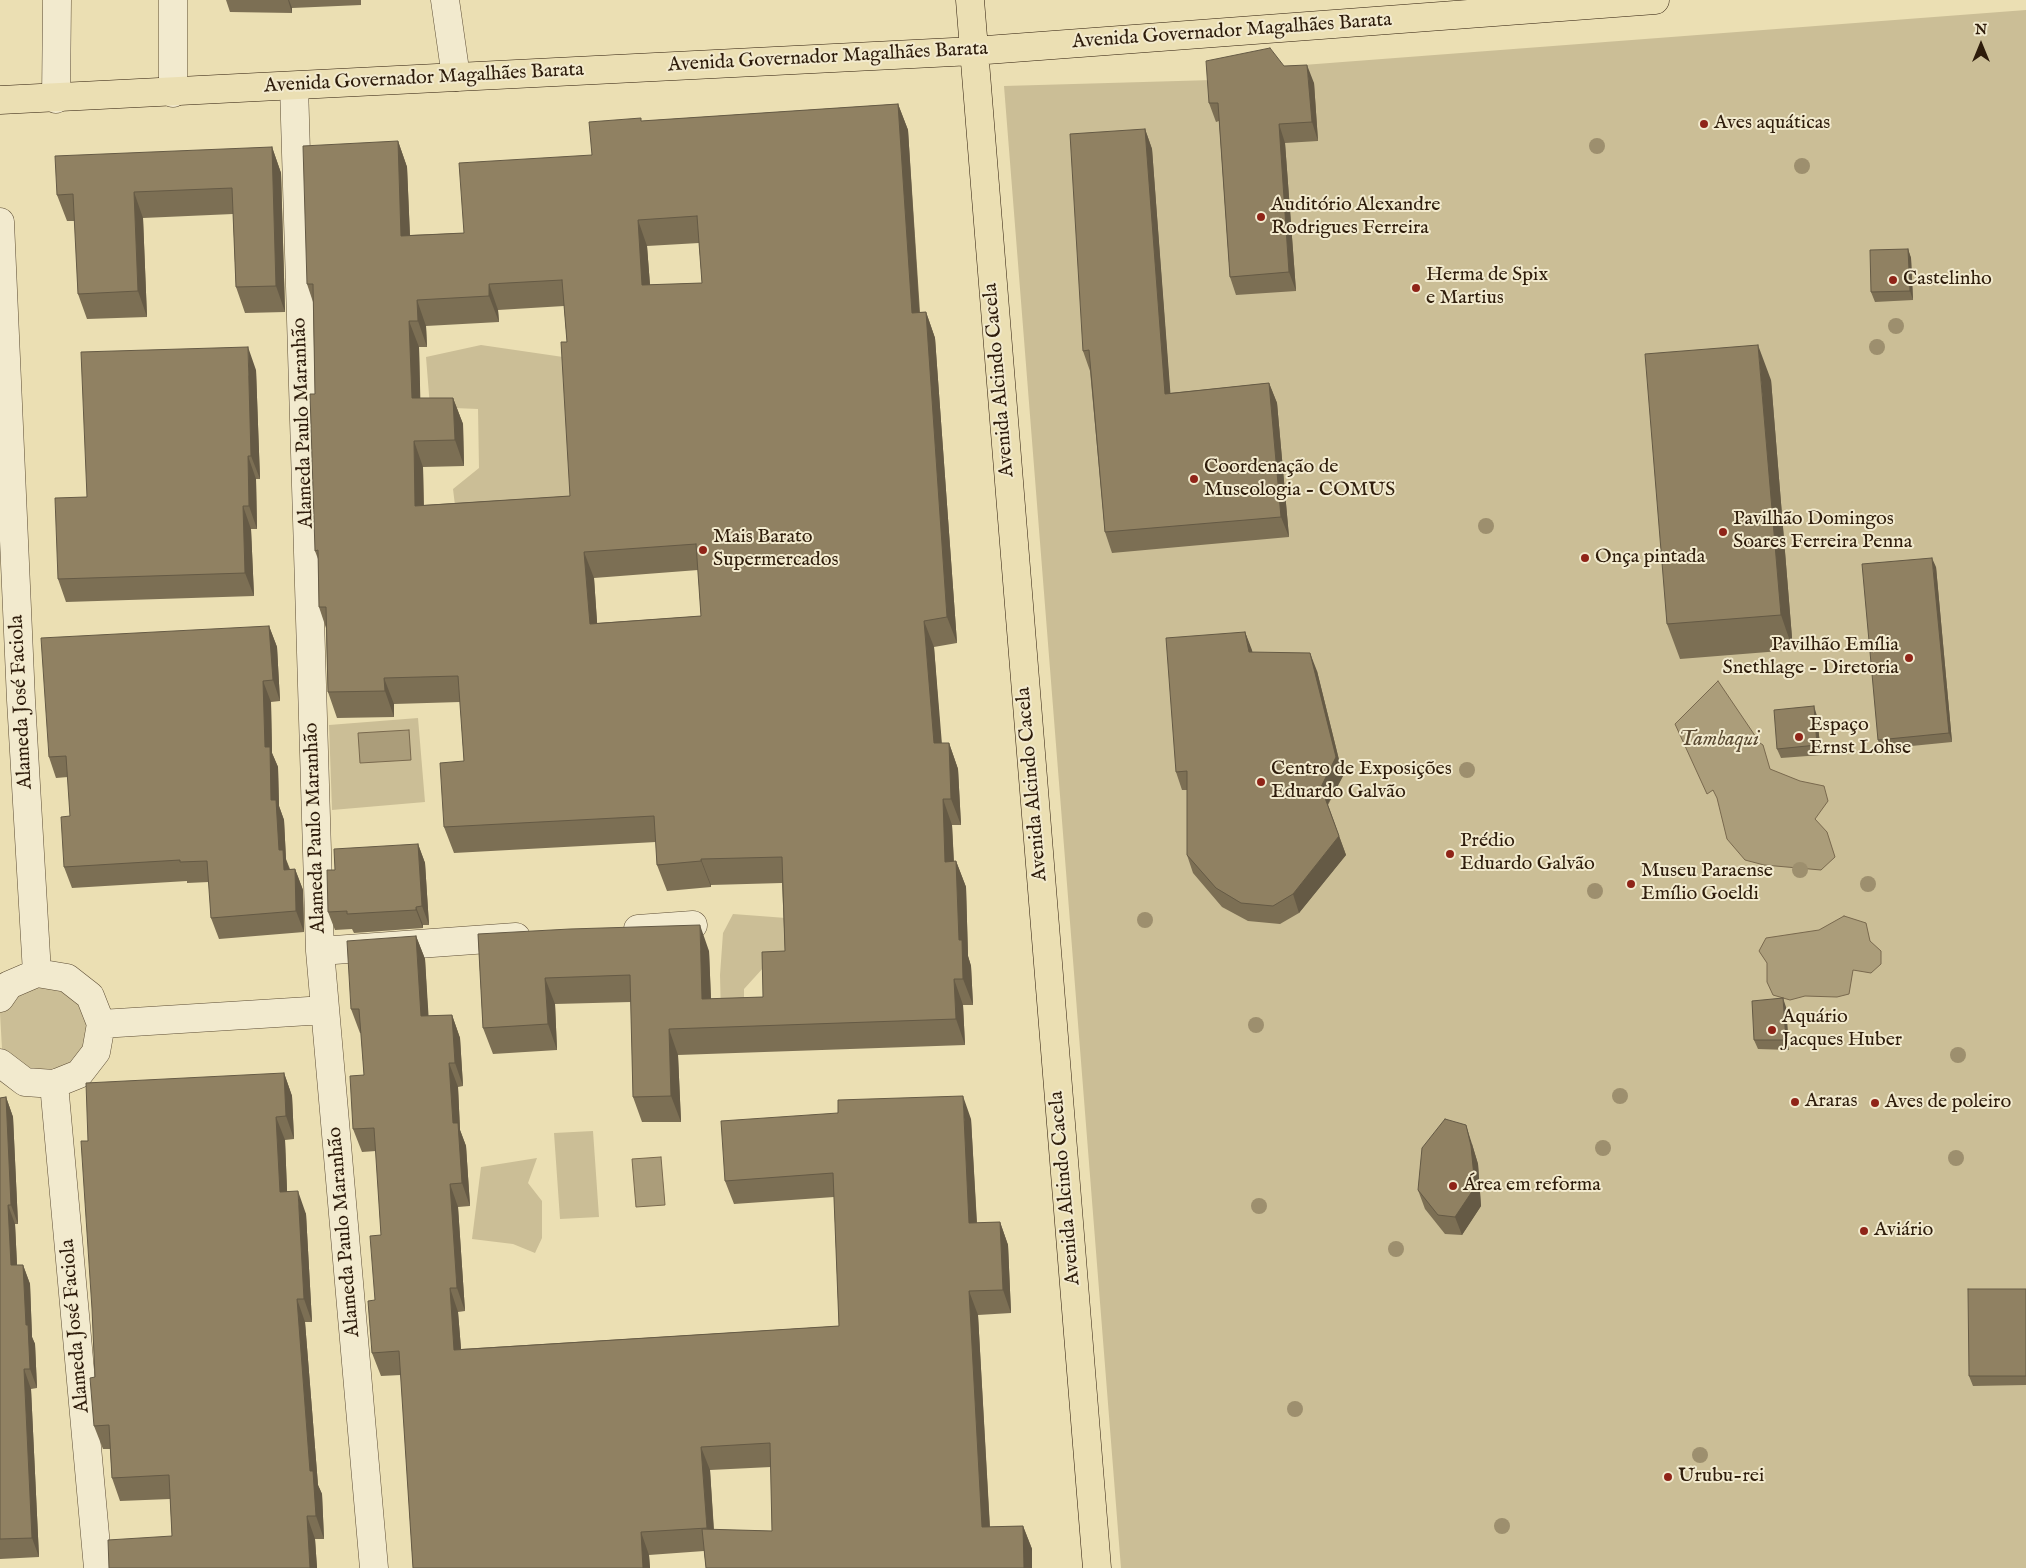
<!DOCTYPE html>
<html>
<head>
<meta charset="utf-8">
<style>
	body { margin:0 }
	#map { position:relative; width:2026px; height:1568px; overflow:hidden; background:#ebdfb3; font-family:"IM FELL English",serif }
	canvas { display:block }
	.north { position:absolute; left:1956px; top:20px; width:50px; height:50px; -webkit-text-stroke:4px #f2eace; paint-order:stroke; rotate:0deg; font-size:14px; font-weight:700; line-height:20px; text-align:center; color:#2e1c0b }
	.north::after { content:''; display:block; margin:auto; width:18px; height:22px; background:#2e1c0b; clip-path:polygon(50% 0,100% 100%,50% 72%,0 100%) }
</style>
</head>
<body>
<div id="map">
<canvas width="2026" height="1568"></canvas>
<div class="north">N</div>
</div>
<script>
const ctx = document.querySelector('canvas').getContext('2d');
ctx.lineJoin = 'round';
function fill(path, color) {
  ctx.fillStyle = color;
  ctx.fill(path, 'evenodd');
}
function shape(rows) {
  const path = new Path2D();
  for (const r of rows) {
    path.moveTo(r[0], r[1]);
    for (let i = 2; i < r.length; i += 2) path.lineTo(r[i], r[i + 1]);
  }
  return path;
}
function stroke(path, color, width, dash) {
  ctx.strokeStyle = color;
  ctx.lineWidth = width;
  ctx.lineCap = dash ? 'butt' : 'round';
  ctx.setLineDash(dash || []);
  ctx.stroke(path);
}
function label(font, color, halo, rows, align = 'center') {
  ctx.font = font + ' "IM FELL English",serif';
  ctx.lineWidth = 4;
  ctx.setLineDash([]);
  ctx.textBaseline = 'middle';
  ctx.strokeStyle = halo;
  ctx.fillStyle = color;
  for (const [text, x, y, turn = 0] of rows) {
    ctx.save();
    ctx.translate(x, y);
    ctx.rotate((+turn || 0) * Math.PI / 180);
    ctx.textAlign = isNaN(turn) ? turn : align;
    if (halo) ctx.strokeText(text, 0, 0);
    ctx.fillText(text, 0, 0);
    ctx.restore();
  }
}
const green = shape([
	[2026,10,2026,1568,1121,1568,1004,86,1213,80,1277,67],
	[481,345,563,357,578,520,458,530,453,489,479,468,478,409,430,407,426,357],
	[418,718,425,802,332,810,329,725],
	[733,914,786,918,784,972,764,967,744,989,744,1011,721,1016,720,975,723,933],
	[58,982,92,1014,82,1060,38,1076,11,1062,2,1049,0,1013,3,1004,13,992],
	[593,1131,599,1217,560,1219,554,1133],
	[537,1158,528,1183,542,1201,542,1238,535,1253,513,1244,472,1239,481,1167]
]);
const water = shape([
	[1718,681,1760,743,1763,745,1770,769,1800,781,1824,786,1828,801,1815,819,1827,832,1835,857,1821,870,1764,865,1745,860,1727,839,1717,798,1713,790,1707,794,1675,724,1718,681],
	[409,730,411,760,360,763,358,733,409,730],
	[1844,916,1866,923,1870,941,1881,951,1881,964,1871,973,1853,970,1849,994,1837,997,1805,996,1790,1000,1773,995,1767,982,1767,963,1759,951,1766,938,1819,930,1844,916],
	[661,1157,665,1205,636,1207,632,1159,661,1157]
]);
const minor = shape([
	[173,0,173,93],
	[445,0,456,77],
	[294,86,320,951,374,1568],
	[56,99,57,0],
	[0,222,21,700,37,973],
	[638,929,693,925],
	[320,951,516,937],
	[0,998,9,985,37,973,67,978,90,996,101,1024,96,1052,79,1074,54,1084,25,1082,0,1063],
	[101,1024,325,1010],
	[54,1084,98,1568]
]);
const major = shape([
	[970,0,1097,1568],
	[0,100,973,51,1655,0]
]);
const trees = [
	[1597,146],
	[1802,166],
	[1896,326],
	[1877,347],
	[1486,526],
	[1467,770],
	[1800,870],
	[1868,884],
	[1595,891],
	[1145,920],
	[1256,1025],
	[1958,1055],
	[1620,1096],
	[1603,1148],
	[1956,1158],
	[1259,1206],
	[1396,1249],
	[1295,1409],
	[1700,1455],
	[1502,1526]
];
const wall = shape([
	[226,0,361,0,361,5,292,8,292,13,230,12],
	[1284,66,1314,83,1318,141,1285,143,1296,291,1236,295,1230,277,1219,121,1216,122,1209,103],
	[898,104,908,130,920,312,926,312,935,338,957,643,934,647,941,743,949,743,958,769,961,825,952,825,954,862,956,861,966,887,968,956,971,966,973,1005,963,1005,965,1045,678,1055,681,1122,642,1122,633,1097,631,1002,555,1004,557,1050,493,1054,483,1028,478,934,709,951,711,999,763,997,785,951,782,883,711,885,711,887,667,891,657,865,656,842,454,853,444,827,464,761,460,702,394,704,394,717,337,718,328,692,326,628,319,607,318,559,315,551,315,394,313,302,307,284,398,141,407,167,410,235,464,233,592,155,642,121],
	[699,243,702,283,650,285,647,246],
	[564,306,567,342,570,496,424,505,423,467,464,466,463,424,453,398,420,398,419,347,427,347,426,326,499,322,498,310],
	[698,570,701,616,597,623,594,578],
	[1145,129,1152,149,1170,393,1269,383,1277,403,1289,537,1112,553,1105,532,1090,371,1083,351],
	[272,147,281,173,285,312,245,313,236,287,233,214,143,218,147,317,87,319,78,294,75,221,67,221,57,195],
	[1908,249,1911,258,1913,300,1875,302,1871,292],
	[256,370,260,479,256,479,257,529,251,529,254,596,66,602,58,579,87,497],
	[1771,380,1793,650,1680,659,1667,624],
	[1936,567,1952,742,1881,749,1878,740],
	[269,626,277,647,280,701,271,702,272,753,278,767,279,806,284,820,286,859,290,869,295,869,303,890,304,932,219,939,211,918,209,882,187,883,187,881,72,888,64,867,70,816,68,777,56,778,49,757],
	[1245,632,1252,652,1317,671,1343,776,1328,805,1346,855,1299,913,1280,924,1248,921,1222,907,1193,873,1187,855,1187,790,1182,790,1176,772],
	[1817,716,1821,755,1781,758,1777,749],
	[418,844,425,863,429,925,423,925,423,928,354,933,352,929,335,930,328,912,335,870],
	[416,936,425,959,428,1016,452,1015,460,1038,463,1086,458,1087,460,1130,466,1146,470,1206,458,1207,465,1311,458,1312,461,1349,839,1326,834,1197,734,1204,725,1181,971,1119,977,1223,1000,1222,1008,1245,1011,1313,978,1315,990,1527,1023,1526,1032,1549,1032,1568,706,1568,704,1551,649,1555,650,1568,413,1568,401,1375,381,1376,372,1353,375,1300,381,1235,376,1151,362,1152,353,1129,364,1075,361,1033,360,1033,351,1009],
	[771,1467,772,1531,714,1530,710,1470],
	[1786,1007,1789,1050,1758,1049,1754,1040],
	[284,1073,292,1096,294,1139,285,1140,287,1191,306,1214,312,1322,305,1322,318,1485,322,1494,324,1539,315,1539,317,1568,109,1568,172,1536,170,1499,120,1501,112,1478,110,1449,103,1449,94,1426,95,1377,88,1141],
	[6,1097,13,1117,18,1224,15,1224,17,1265,23,1265,30,1284,32,1337,35,1344,37,1388,31,1389,39,1557,0,1559,0,1098],
	[1472,1144,1478,1164,1481,1206,1462,1235,1445,1234,1425,1209,1418,1190],
	[2026,1289,2026,1385,1973,1386,1969,1376]
]);
const shadedWall = shape([
	[288,0,289,0,292,8,292,13],
	[1307,65,1314,83,1318,141,1312,122],
	[898,104,908,130,921,339,912,313],
	[1279,124,1285,143,1296,291,1289,272],
	[1145,129,1152,149,1172,414,1165,394],
	[398,141,407,167,411,262,401,236],
	[272,147,281,173,285,312,276,286],
	[134,192,143,218,147,317,138,291],
	[638,220,647,246,652,311,642,285],
	[1908,249,1911,258,1913,300,1910,291],
	[489,284,498,310,499,322,489,296],
	[417,300,426,326,427,347,418,321],
	[926,312,935,338,957,643,947,617],
	[409,321,419,347,421,424,412,398],
	[1758,345,1771,380,1793,650,1781,615],
	[248,347,256,370,260,479,251,456],
	[1269,383,1277,403,1289,537,1281,517],
	[453,398,463,424,464,466,455,440],
	[414,441,423,467,424,532,415,506],
	[248,456,256,479,257,529,249,506],
	[243,506,251,529,254,596,245,573],
	[584,552,594,578,599,650,590,624],
	[1932,558,1936,567,1952,742,1949,733],
	[924,621,934,647,944,769,934,743],
	[269,626,277,647,280,701,273,680],
	[1245,632,1252,650,1256,671,1249,652],
	[1310,653,1317,671,1343,776,1327,805,1321,787],
	[384,678,394,704,394,717,385,691],
	[263,681,271,702,272,753,278,767,279,806,284,820,286,860,290,871,284,870,279,850,271,800,265,747],
	[1814,706,1817,716,1821,755,1817,745],
	[949,743,958,769,961,825,951,799],
	[943,799,952,825,955,888,945,862],
	[1339,836,1346,855,1299,913,1293,894],
	[418,844,425,863,429,925,422,906],
	[701,859,711,885,711,887,701,861],
	[956,861,966,887,968,956,971,966,973,1005,963,979,959,940],
	[295,869,303,890,304,932,296,911],
	[416,907,423,925,423,928,416,910],
	[700,925,709,951,712,1025,702,999],
	[416,936,425,959,430,1039,421,1016],
	[545,978,555,1004,557,1050,548,1024],
	[954,979,963,1005,965,1045,956,1019],
	[1783,998,1786,1007,1789,1050,1786,1040],
	[452,1015,460,1038,463,1086,455,1063],
	[669,1029,678,1055,681,1122,671,1096],
	[449,1063,458,1087,460,1130,466,1146,470,1206,462,1183,453,1123],
	[284,1073,292,1096,294,1139,286,1116],
	[963,1096,971,1119,978,1246,969,1223],
	[6,1097,13,1117,18,1224,11,1205],
	[276,1117,285,1140,288,1215,280,1192],
	[1466,1125,1472,1144,1478,1164,1481,1206,1462,1235,1455,1217],
	[450,1184,458,1207,465,1311,457,1288],
	[298,1191,306,1214,312,1322,304,1299],
	[8,1205,15,1224,18,1285,11,1265],
	[1000,1222,1008,1245,1011,1313,1003,1290],
	[23,1265,30,1284,32,1337,35,1344,37,1388,30,1369,26,1325],
	[450,1288,458,1312,463,1373,454,1350],
	[969,1291,978,1315,991,1550,982,1527],
	[297,1299,305,1322,318,1485,322,1494,324,1539,316,1516,310,1471],
	[24,1369,31,1389,39,1557,32,1538],
	[701,1447,710,1470,715,1551,707,1528],
	[307,1516,315,1539,317,1568,310,1568],
	[1023,1526,1032,1549,1032,1568,1024,1568],
	[641,1532,649,1555,650,1568,643,1568]
]);
const building = shape([
	[1270,48,1284,66,1307,65,1312,122,1279,124,1289,272,1230,277,1218,103,1209,103,1206,61,1270,48],
	[898,104,912,313,926,312,947,617,924,621,934,743,949,743,951,799,943,799,945,862,956,861,959,940,962,940,963,979,954,979,956,1019,669,1029,671,1096,633,1097,630,975,545,978,548,1024,483,1028,478,934,570,929,700,925,702,999,763,997,762,952,785,951,782,857,701,859,701,861,657,865,654,816,444,827,440,763,464,761,458,676,384,678,385,691,328,692,326,607,319,607,318,550,315,551,310,394,315,394,313,284,307,284,303,146,398,141,401,236,464,233,459,163,592,155,589,122,641,118,641,121,898,104],
	[697,216,702,283,642,285,638,220,697,216],
	[562,280,567,342,561,342,570,496,415,506,414,441,455,440,453,398,412,398,409,321,418,321,417,300,489,296,489,284,562,280],
	[696,544,701,616,590,624,584,552,696,544],
	[1145,129,1165,394,1269,383,1281,517,1105,532,1089,350,1083,351,1070,134,1145,129],
	[272,147,276,286,236,287,232,188,134,192,138,291,78,294,73,194,57,195,55,156,272,147],
	[1908,249,1910,291,1871,292,1870,250,1908,249],
	[1758,345,1781,615,1667,624,1645,354,1758,345],
	[248,347,251,456,248,456,249,506,243,506,245,573,58,579,55,498,87,497,81,352,248,347],
	[1932,558,1949,733,1878,740,1862,564,1932,558],
	[269,626,273,680,263,681,265,747,270,747,271,800,276,800,279,850,283,850,284,870,295,869,296,911,211,918,207,861,180,862,180,860,64,867,61,817,70,816,66,756,49,757,41,638,269,626],
	[1245,632,1249,652,1310,653,1336,757,1321,787,1339,836,1293,894,1273,906,1241,903,1216,888,1187,855,1187,771,1176,772,1166,638,1245,632],
	[1814,706,1817,745,1777,749,1774,710,1814,706],
	[418,844,422,906,416,907,416,910,347,914,347,911,328,912,327,870,335,870,334,849,418,844],
	[416,936,421,1016,452,1015,455,1063,449,1063,453,1123,458,1123,462,1183,450,1184,457,1288,450,1288,454,1350,839,1326,833,1173,725,1181,721,1121,838,1113,838,1100,963,1096,969,1223,1000,1222,1003,1290,969,1291,982,1527,1023,1526,1024,1568,706,1568,702,1529,772,1531,770,1443,701,1447,707,1528,641,1532,643,1568,413,1568,399,1351,372,1353,368,1301,375,1300,370,1236,381,1235,374,1128,353,1129,350,1076,364,1075,359,1009,351,1009,347,941,416,936],
	[1783,998,1786,1040,1754,1040,1752,1001,1783,998],
	[284,1073,286,1116,276,1117,280,1192,298,1191,304,1299,297,1299,310,1471,313,1471,316,1516,307,1516,310,1568,109,1568,108,1540,172,1536,169,1475,112,1478,109,1425,94,1426,90,1378,95,1377,92,1309,81,1141,88,1141,86,1083,284,1073],
	[6,1097,11,1205,8,1205,11,1265,23,1265,26,1325,28,1325,30,1369,24,1369,32,1538,0,1539,0,1098,6,1097],
	[1445,1119,1466,1125,1471,1146,1475,1187,1455,1217,1438,1215,1418,1190,1422,1148,1445,1119],
	[1968,1289,2026,1289,2026,1376,1969,1376,1968,1289]
]);
const markers = [
	[1704,124,5,"#8f2418"],
	[1261,217,5,"#8f2418"],
	[1893,280,5,"#8f2418"],
	[1416,288,5,"#8f2418"],
	[1194,479,5,"#8f2418"],
	[1723,532,5,"#8f2418"],
	[703,550,5,"#8f2418"],
	[1585,558,5,"#8f2418"],
	[1909,658,5,"#8f2418"],
	[1799,737,5,"#8f2418"],
	[1261,782,5,"#8f2418"],
	[1450,854,5,"#8f2418"],
	[1631,884,5,"#8f2418"],
	[1772,1030,5,"#8f2418"],
	[1795,1102,5,"#8f2418"],
	[1875,1103,5,"#8f2418"],
	[1453,1186,5,"#8f2418"],
	[1864,1231,5,"#8f2418"],
	[1668,1477,5,"#8f2418"]
];
const streetNames = [
	["Avenida Governador Magalhães Barata",1232,32,-4],
	["Avenida Governador Magalhães Barata",828,58,-3],
	["Avenida Governador Magalhães Barata",424,79,-3],
	["Avenida Alcindo Cacela",1000,380,-95],
	["Alameda Paulo Maranhão",304,423,-92],
	["Alameda José Faciola",22,702,-93],
	["Avenida Alcindo Cacela",1033,784,-95],
	["Alameda Paulo Maranhão",316,828,-92],
	["Avenida Alcindo Cacela",1066,1188,-95],
	["Alameda Paulo Maranhão",345,1232,-95],
	["Alameda José Faciola",76,1326,-95]
];
const poiNames = [
	["Aves aquáticas",1714,124],
	["Auditório Alexandre",1271,206],
	["Rodrigues Ferreira",1271,229],
	["Herma de Spix",1426,276],
	["e Martius",1426,299],
	["Castelinho",1903,280],
	["Coordenação de",1204,468],
	["Museologia - COMUS",1204,491],
	["Pavilhão Domingos",1733,520],
	["Soares Ferreira Penna",1733,543],
	["Mais Barato",713,538],
	["Supermercados",713,561],
	["Onça pintada",1595,558],
	["Pavilhão Emília",1899,646,"right"],
	["Snethlage - Diretoria",1899,669,"right"],
	["Espaço",1809,726],
	["Ernst Lohse",1809,749],
	["Centro de Exposições",1271,770],
	["Eduardo Galvão",1271,793],
	["Prédio",1460,842],
	["Eduardo Galvão",1460,865],
	["Museu Paraense",1641,872],
	["Emílio Goeldi",1641,895],
	["Aquário",1782,1018],
	["Jacques Huber",1782,1041],
	["Araras",1805,1102],
	["Aves de poleiro",1885,1103],
	["Área em reforma",1463,1186],
	["Aviário",1874,1231],
	["Urubu-rei",1678,1477]
];
const waterNames = [
	["Tambaqui",1719,741]
];
fill(green, '#cbbe96');
fill(water, '#ab9d7a');
stroke(water, '#79694e', 1);
stroke(minor, '#5d4d35', 29);
stroke(major, '#2e1c0b', 29);
stroke(minor, '#f2eace', 28);
stroke(major, '#ebdfb3', 28);
ctx.fillStyle = '#9d8f6e';
for (const [x, y] of trees) {
  ctx.beginPath();
  ctx.arc(x, y, 8, 0, 2 * Math.PI);
  ctx.fill();
}
fill(wall, '#7c6f54');
fill(shadedWall, '#655a45');
fill(building, '#908162');
stroke(building, '#655a45', 1);
for (const [x, y, r, color] of markers) {
  const dot = new Path2D();
  dot.arc(x, y, r, 0, 2 * Math.PI);
  ctx.fillStyle = color;
  ctx.fill(dot);
  stroke(dot, '#f2eace', 2);
}
label('20px', '#2e1c0b', '#f2eace', streetNames);
label('20px', '#2e1c0b', '#f2eace', poiNames, 'left');
label('italic 21px', '#5a4932', '#f2eace', waterNames);
</script>
</body>
</html>
